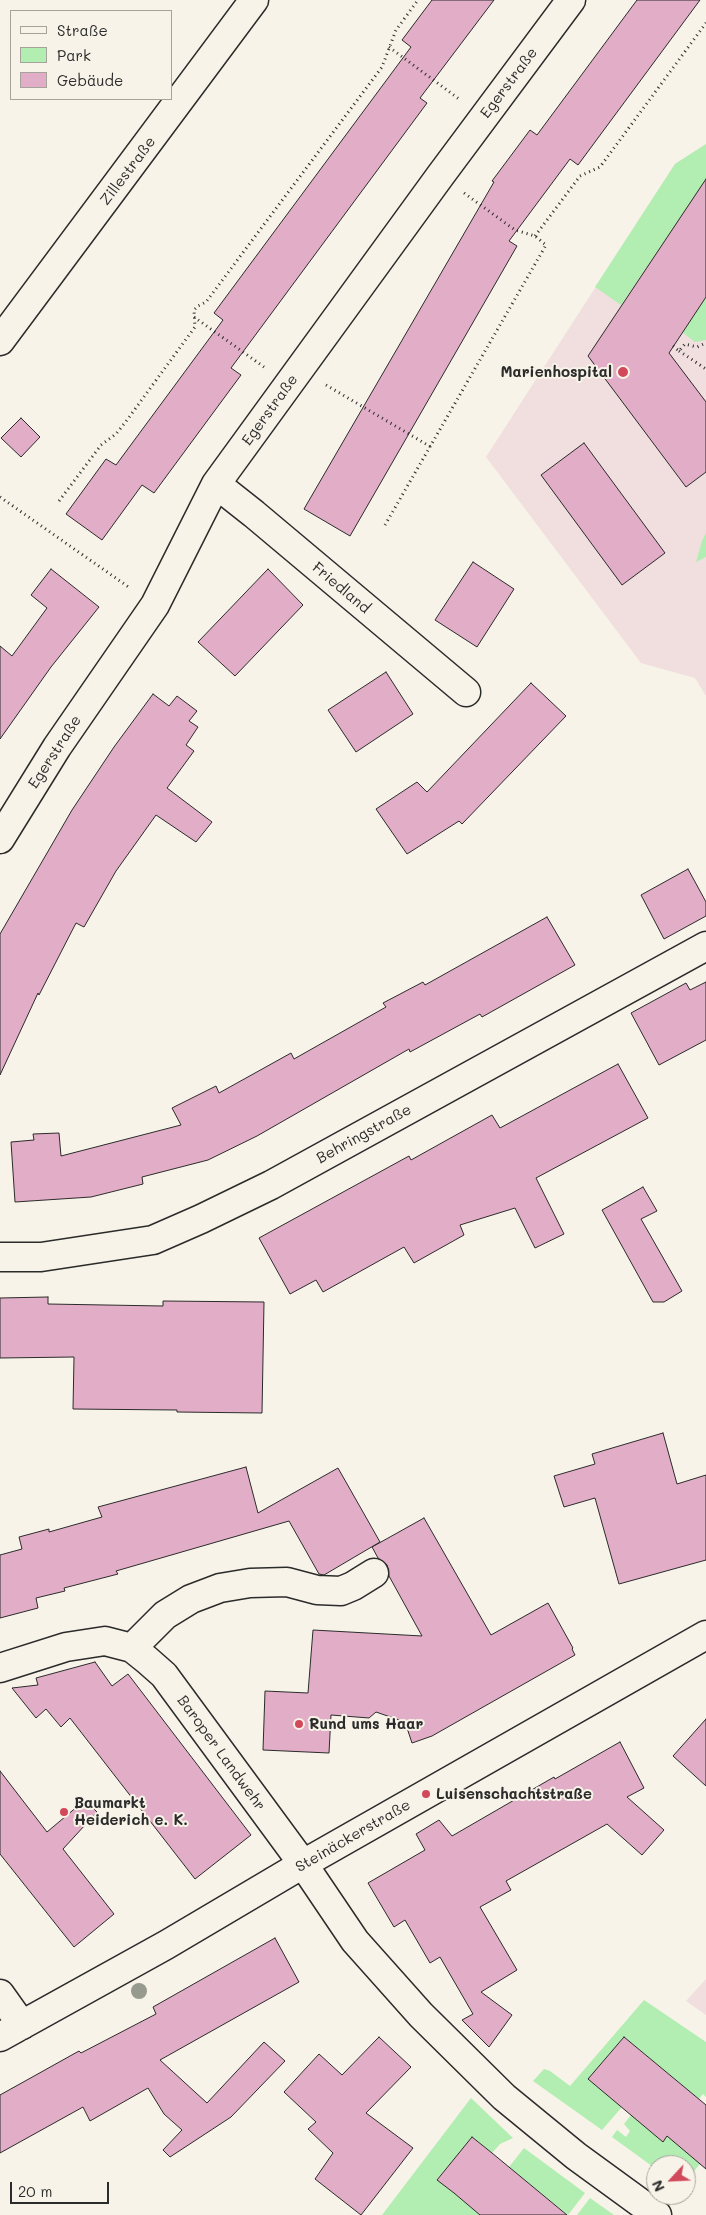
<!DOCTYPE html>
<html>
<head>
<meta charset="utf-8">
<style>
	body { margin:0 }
	#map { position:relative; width:706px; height:2215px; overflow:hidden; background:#f7f3e8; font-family:Mali,sans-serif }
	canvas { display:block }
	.legend { position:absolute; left:10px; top:10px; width:162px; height:90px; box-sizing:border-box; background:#f7f3e8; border:1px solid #a5a39c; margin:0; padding:6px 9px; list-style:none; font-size:15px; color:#2b2b2b }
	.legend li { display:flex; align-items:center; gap:10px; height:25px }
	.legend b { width:25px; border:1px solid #a5a39c }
	.north { position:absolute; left:646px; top:2155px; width:50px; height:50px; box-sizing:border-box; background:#f7f3e8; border:1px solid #a5a39c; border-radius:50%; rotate:245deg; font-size:14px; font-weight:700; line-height:20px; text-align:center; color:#2b2b2b }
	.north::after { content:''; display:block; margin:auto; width:18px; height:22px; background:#d1495b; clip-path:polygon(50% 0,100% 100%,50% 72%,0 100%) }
	.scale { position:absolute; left:10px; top:2182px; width:99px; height:22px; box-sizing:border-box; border:2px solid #2b2b2b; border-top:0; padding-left:6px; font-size:15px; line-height:18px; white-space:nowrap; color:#2b2b2b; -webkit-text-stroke:4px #f7f3e8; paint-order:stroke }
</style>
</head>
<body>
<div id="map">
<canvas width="706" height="2215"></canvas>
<ul class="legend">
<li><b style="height:6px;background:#f7f3e8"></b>Straße</li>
<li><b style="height:14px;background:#b2edb1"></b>Park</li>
<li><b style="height:14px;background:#e2adc6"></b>Gebäude</li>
</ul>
<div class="north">N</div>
<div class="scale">20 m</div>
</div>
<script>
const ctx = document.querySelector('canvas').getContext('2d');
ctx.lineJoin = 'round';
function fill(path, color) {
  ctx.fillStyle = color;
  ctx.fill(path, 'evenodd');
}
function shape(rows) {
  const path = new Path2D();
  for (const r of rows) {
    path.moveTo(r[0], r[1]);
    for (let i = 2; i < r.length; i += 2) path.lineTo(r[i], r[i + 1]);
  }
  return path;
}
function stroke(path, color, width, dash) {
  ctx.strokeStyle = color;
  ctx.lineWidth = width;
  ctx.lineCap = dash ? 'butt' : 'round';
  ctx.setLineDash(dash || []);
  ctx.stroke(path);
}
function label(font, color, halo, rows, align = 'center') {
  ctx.font = font + ' Mali,sans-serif';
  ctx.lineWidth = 4;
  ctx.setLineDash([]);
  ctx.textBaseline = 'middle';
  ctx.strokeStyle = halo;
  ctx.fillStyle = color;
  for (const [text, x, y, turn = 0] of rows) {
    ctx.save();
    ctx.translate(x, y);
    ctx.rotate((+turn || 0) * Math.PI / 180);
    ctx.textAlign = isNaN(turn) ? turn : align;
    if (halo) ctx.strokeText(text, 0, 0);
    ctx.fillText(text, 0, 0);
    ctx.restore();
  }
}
const built = shape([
	[706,144,706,696,695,678,641,663,486,457,675,164],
	[706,1979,706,2015,686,2001]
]);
const green = shape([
	[706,144,706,179,621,305,595,287,675,164],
	[706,297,706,340,695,342,682,332],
	[706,533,706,557,696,562,702,541],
	[644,2000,706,2042,706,2097,703,2094,699,2099,624,2037,588,2079,622,2107,602,2130,533,2081,544,2069,550,2071,570,2086],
	[471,2098,513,2138,500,2144,492,2153,472,2137,437,2179,480,2215,382,2215],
	[631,2115,663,2141,667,2136,700,2164,686,2181,686,2165,656,2165,656,2169,612,2137,617,2130,626,2137,630,2131,624,2124],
	[524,2148,585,2193,568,2215,509,2167],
	[590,2198,614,2215,577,2215]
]);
const building = shape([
	[432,0,494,0,420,98,427,103,231,368,241,375,154,493,142,485,102,540,66,514,106,459,116,465,223,320,214,313,411,47,402,40,432,0],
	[637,0,700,0,578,165,570,159,509,241,517,246,350,536,304,509,494,182,492,181,530,130,537,135,637,0],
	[706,179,706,297,669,353,706,402,706,472,686,487,588,356,706,179],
	[21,418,40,437,21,457,1,438,21,418],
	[584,443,665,553,622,585,541,475,584,443],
	[473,562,514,589,477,647,435,620,473,562],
	[51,569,99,607,51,667,0,739,0,646,12,656,47,608,31,595,51,569],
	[268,569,303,605,235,676,198,642,268,569],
	[386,672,413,714,356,752,328,710,386,672],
	[531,683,566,716,462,824,459,821,407,854,376,809,417,782,427,792,531,683],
	[153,694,169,706,177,696,197,711,189,721,198,727,186,745,194,751,167,788,212,822,196,842,156,815,116,871,84,927,76,923,39,995,38,993,0,1075,0,934,72,810,114,747,153,694],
	[688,869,706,902,706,916,664,939,641,895,688,869],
	[547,917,575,965,482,1017,480,1014,410,1052,409,1049,257,1136,208,1160,142,1177,143,1184,91,1197,15,1202,11,1142,34,1140,33,1134,59,1133,61,1156,181,1125,172,1108,216,1086,219,1093,291,1053,294,1059,386,1007,383,1003,423,982,425,985,547,917],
	[706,982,706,1040,659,1065,631,1013,686,983,690,990,706,982],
	[618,1064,648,1118,536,1178,564,1234,535,1248,515,1208,460,1225,464,1235,414,1263,404,1247,323,1292,316,1280,290,1294,259,1238,409,1156,411,1160,492,1115,500,1128,618,1064],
	[643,1187,657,1211,641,1219,682,1291,664,1302,653,1302,602,1210,643,1187],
	[48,1297,48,1304,163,1306,163,1301,264,1302,262,1413,177,1412,177,1410,73,1409,74,1357,0,1358,0,1298,48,1297],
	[663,1433,677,1484,706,1475,706,1560,619,1584,595,1498,564,1507,554,1476,595,1464,592,1454,663,1433],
	[246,1467,258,1513,338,1468,380,1542,324,1575,319,1574,289,1521,116,1571,118,1574,64,1588,65,1591,36,1598,38,1608,0,1618,0,1555,22,1549,19,1537,49,1529,49,1532,102,1517,98,1507,246,1467],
	[424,1518,491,1635,548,1603,573,1648,572,1649,575,1655,432,1736,412,1743,405,1722,376,1712,369,1718,331,1715,329,1753,263,1750,265,1691,308,1693,313,1630,422,1636,389,1576,387,1565,378,1558,372,1547,424,1518],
	[95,1662,112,1686,128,1674,251,1835,195,1879,70,1718,61,1727,46,1709,36,1718,12,1688,38,1685,36,1678,95,1662],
	[706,1719,706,1786,673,1756,706,1719],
	[620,1742,644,1788,627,1797,664,1830,642,1855,607,1824,506,1881,511,1890,480,1907,517,1970,481,1992,512,2015,489,2047,462,2020,473,2014,440,1957,430,1963,405,1920,394,1927,368,1883,425,1850,416,1834,439,1820,452,1836,554,1777,555,1779,620,1742],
	[0,1771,47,1832,85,1800,97,1812,63,1849,114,1914,74,1947,0,1854,0,1771],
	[275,1938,299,1982,160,2060,207,2103,264,2042,285,2061,231,2117,170,2157,163,2150,182,2130,164,2114,148,2088,90,2121,83,2107,0,2153,0,2095,79,2051,81,2053,156,2014,153,2007,275,1938],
	[379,2037,411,2067,366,2113,413,2148,361,2215,315,2179,333,2153,308,2129,316,2122,284,2092,319,2054,342,2075,379,2037],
	[624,2037,706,2105,706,2169,667,2136,663,2142,588,2079,624,2037],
	[472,2137,492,2153,567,2215,480,2215,454,2193,437,2180,472,2137]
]);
const path = shape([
	[389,47,459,99],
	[535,236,580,176,600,167,706,23],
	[194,317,264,367],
	[673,346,679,351,685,344,697,347,706,343],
	[679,351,706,369],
	[326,385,431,447],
	[0,497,130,588],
	[59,501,101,445,116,434,127,420,195,327,194,310,198,306,206,302,382,67,396,30,418,0],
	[385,525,546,245,535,236,515,230,464,193]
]);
const minor = shape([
	[216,484,254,514,466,692],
	[0,839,57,747,155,605,216,484,440,176,571,0],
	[0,1257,41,1257,153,1240,201,1219,271,1185,706,946],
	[132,1648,165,1615,191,1599,220,1588,250,1583,287,1582,317,1590,341,1591,353,1586,374,1573],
	[0,1668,66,1647,105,1641,132,1648,147,1660,164,1675,303,1864,355,1941,421,2015,504,2097,576,2156,657,2215],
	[0,1994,22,2025],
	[0,2037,166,1945,303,1864,706,1635]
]);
const major = shape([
	[0,341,254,0]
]);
const trees = [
	[139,1991]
];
const markers = [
	[623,372,6,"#d1495b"],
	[299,1724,5,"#d1495b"],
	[426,1794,5,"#d1495b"],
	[64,1812,5,"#d1495b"]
];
const streetNames = [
	["Egerstraße",509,83,-53],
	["Zillestraße",128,171,-53],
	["Egerstraße",270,410,-54],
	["Friedland",341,588,40],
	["Egerstraße",55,752,-57],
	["Behringstraße",364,1134,-29],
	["Baroper Landwehr",221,1753,54],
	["Steinäckerstraße",353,1836,-30]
];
const poiNames = [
	["Marienhospital",612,372,"right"],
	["Rund ums Haar",309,1724],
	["Luisenschachtstraße",436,1794],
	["Baumarkt",74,1803],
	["Heiderich e. K.",74,1820]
];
fill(built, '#f1dede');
fill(green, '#b2edb1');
fill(building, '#e2adc6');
stroke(building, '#2b2b2b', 1);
stroke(minor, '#2b2b2b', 31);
stroke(major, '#2b2b2b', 31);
stroke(path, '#2b2b2b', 3, [1, 4]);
stroke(minor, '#f7f3e8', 28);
stroke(major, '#f7f3e8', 28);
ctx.fillStyle = '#969a8f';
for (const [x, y] of trees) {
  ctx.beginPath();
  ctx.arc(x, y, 8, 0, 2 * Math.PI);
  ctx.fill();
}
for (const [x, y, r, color] of markers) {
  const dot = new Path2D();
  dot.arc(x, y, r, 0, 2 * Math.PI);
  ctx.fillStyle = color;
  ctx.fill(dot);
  stroke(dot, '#f7f3e8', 2);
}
label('15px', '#2b2b2b', '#f7f3e8', streetNames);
label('bold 15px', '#2b2b2b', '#f7f3e8', poiNames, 'left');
</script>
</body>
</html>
